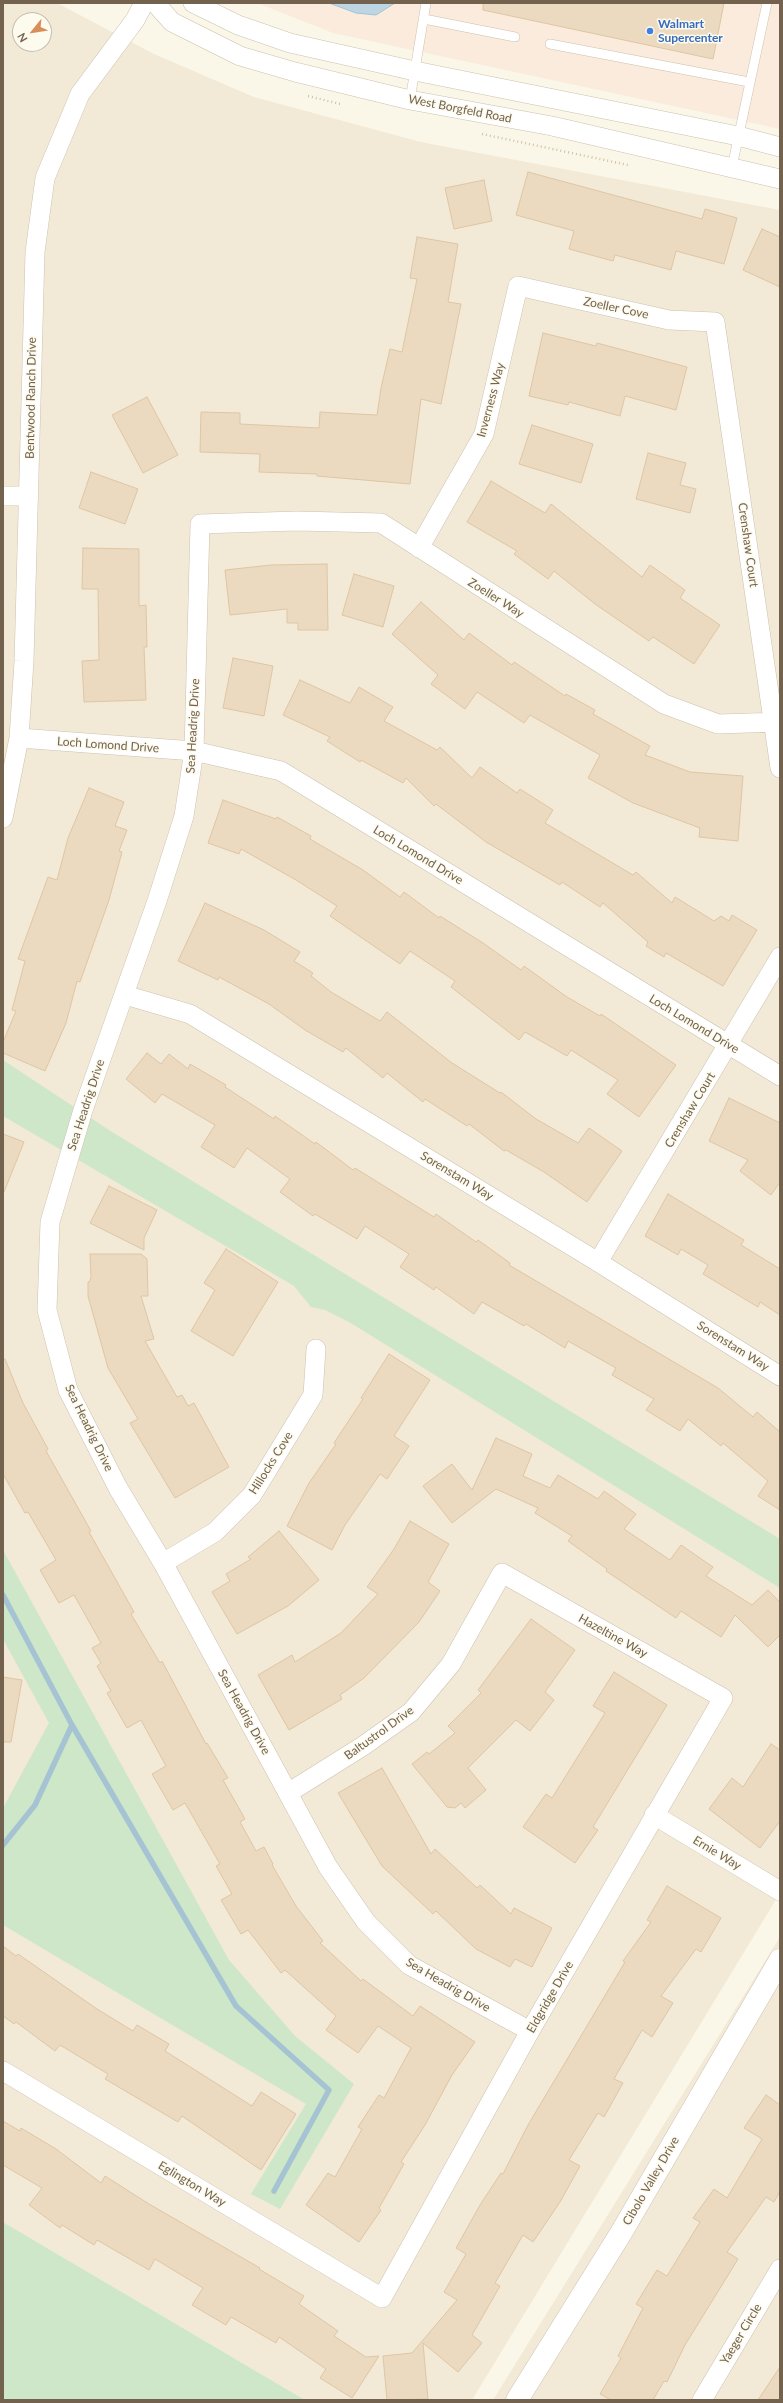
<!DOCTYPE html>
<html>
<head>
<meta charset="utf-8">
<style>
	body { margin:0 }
	#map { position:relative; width:783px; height:2403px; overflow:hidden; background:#fbf7e8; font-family:Lato,sans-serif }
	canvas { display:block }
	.frame { position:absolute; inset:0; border:4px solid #72624e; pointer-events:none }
	.north { position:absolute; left:12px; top:12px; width:40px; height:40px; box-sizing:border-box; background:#fdfaee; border:1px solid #c5bdae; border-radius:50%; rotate:240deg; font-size:11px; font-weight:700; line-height:16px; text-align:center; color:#72624e }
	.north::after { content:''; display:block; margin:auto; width:14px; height:18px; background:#d98e59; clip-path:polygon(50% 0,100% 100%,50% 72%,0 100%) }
</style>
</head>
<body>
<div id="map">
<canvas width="783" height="2403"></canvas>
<div class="frame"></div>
<div class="north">N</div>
</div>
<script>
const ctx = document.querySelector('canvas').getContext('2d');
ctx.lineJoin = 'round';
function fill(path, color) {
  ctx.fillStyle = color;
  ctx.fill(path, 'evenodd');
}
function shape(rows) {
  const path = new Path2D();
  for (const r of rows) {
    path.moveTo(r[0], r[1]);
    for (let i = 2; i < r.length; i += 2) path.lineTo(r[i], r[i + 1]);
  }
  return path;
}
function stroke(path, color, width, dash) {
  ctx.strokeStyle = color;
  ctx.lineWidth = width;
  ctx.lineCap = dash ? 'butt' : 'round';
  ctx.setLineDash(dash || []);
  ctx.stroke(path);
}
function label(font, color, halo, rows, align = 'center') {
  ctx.font = font + ' Lato,sans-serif';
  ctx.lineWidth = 3;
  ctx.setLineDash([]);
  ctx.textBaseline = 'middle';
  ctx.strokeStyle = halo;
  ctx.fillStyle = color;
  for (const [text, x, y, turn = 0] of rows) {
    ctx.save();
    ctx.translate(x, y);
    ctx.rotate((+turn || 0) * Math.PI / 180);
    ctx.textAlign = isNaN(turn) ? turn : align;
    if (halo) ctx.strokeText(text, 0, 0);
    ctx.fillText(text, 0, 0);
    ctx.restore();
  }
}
const residential = shape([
	[3,3,57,3,154,54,254,97,421,142,780,210,780,1893,472,2400,305,2400,3,2222],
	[20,20,44,20,44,44,20,44],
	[780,1937,780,2400,493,2400]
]);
const commercial = shape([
	[257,3,780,3,780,129,333,33]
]);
const green = shape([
	[3,1060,112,1132,780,1539,780,1588,349,1322,325,1310,311,1307,294,1286,3,1116],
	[3,1550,229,1960,295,2036,354,2084,280,2209,251,2194,306,2104,3,1925,3,1808,49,1723,3,1639],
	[3,2222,305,2400,3,2400]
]);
const water = shape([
	[329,3,395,3,376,15,356,13,329,3]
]);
const stream = shape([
	[3,1595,72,1725,236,2006,329,2090,274,2191],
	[3,1845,35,1805,72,1725]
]);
const building = shape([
	[483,3,724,3,713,59,483,10,483,3],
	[528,172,702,219,705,209,737,218,724,264,676,251,671,270,615,255,613,261,569,249,574,231,516,215,528,172],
	[484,180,492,221,454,229,445,188,484,180],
	[762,229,780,237,780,287,743,270,762,229],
	[417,237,458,244,448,302,461,304,441,404,421,399,410,484,317,476,317,474,259,472,260,454,200,452,201,412,240,413,240,424,319,428,320,412,377,415,381,388,390,349,402,352,417,279,410,278,417,237],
	[543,333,596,346,597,343,687,367,676,410,625,396,620,416,569,402,568,405,529,396,543,333],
	[147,397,178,455,143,473,112,415,147,397],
	[532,425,593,444,581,483,519,464,532,425],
	[648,453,686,463,680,485,696,489,690,513,636,499,648,453],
	[91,472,138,489,125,524,79,508,91,472],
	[491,481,545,513,551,504,642,577,650,565,685,590,680,598,720,625,694,664,653,637,649,641,595,604,554,571,548,579,514,554,517,551,467,522,491,481],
	[83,548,139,549,139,606,146,605,147,647,144,647,146,700,84,702,82,661,99,660,98,589,82,589,83,548],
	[327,564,328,630,298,630,298,623,287,623,287,609,230,615,225,570,271,565,327,564],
	[354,574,394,586,383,627,342,615,354,574],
	[421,602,464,640,469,633,512,665,514,662,565,696,566,694,595,710,593,714,650,746,645,755,690,772,743,776,738,841,699,837,700,828,633,803,588,778,600,755,530,715,524,723,477,692,465,709,431,684,438,675,392,634,421,602],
	[233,658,273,666,264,716,223,708,233,658],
	[300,680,350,703,359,687,393,707,384,721,437,750,440,747,472,778,480,767,517,793,520,789,553,810,545,823,633,875,636,872,672,903,675,897,714,921,721,916,729,921,732,915,757,930,723,986,666,953,664,957,646,946,648,942,603,903,600,907,562,882,560,885,486,842,436,804,434,806,406,778,403,783,361,760,360,762,327,741,330,737,283,715,300,680],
	[89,788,124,802,115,826,127,830,119,851,122,852,109,900,80,982,77,981,66,1023,45,1071,3,1053,3,1042,16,1011,12,1010,25,961,18,959,48,877,57,880,68,838,89,788],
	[223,800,276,819,277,817,311,836,310,839,363,870,400,897,404,892,439,918,440,916,483,943,521,970,524,966,567,997,600,1016,601,1014,676,1065,639,1117,607,1094,618,1080,571,1050,567,1056,525,1032,519,1040,451,987,455,981,410,951,400,964,330,916,337,906,296,880,241,849,239,854,208,843,223,800],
	[205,903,264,930,300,952,294,961,313,973,311,976,331,992,380,1021,387,1012,452,1063,500,1093,501,1092,536,1119,578,1143,589,1128,622,1151,587,1202,544,1172,506,1150,504,1151,469,1124,467,1126,425,1099,423,1102,387,1073,383,1078,346,1048,343,1052,305,1030,269,1004,219,977,218,980,178,961,205,903],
	[147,1053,161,1064,169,1054,188,1069,190,1064,226,1085,225,1087,274,1119,275,1116,315,1144,316,1142,353,1170,355,1168,434,1217,436,1214,476,1242,478,1240,510,1263,509,1265,718,1388,753,1417,757,1412,780,1432,780,1510,758,1496,768,1481,723,1443,721,1446,688,1419,680,1431,646,1410,654,1399,612,1375,616,1368,568,1341,565,1348,526,1324,524,1326,482,1302,474,1314,436,1287,434,1290,400,1267,409,1254,365,1226,357,1239,315,1214,313,1216,280,1192,290,1179,247,1148,234,1168,201,1147,215,1125,162,1094,155,1103,126,1079,147,1053],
	[729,1098,780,1123,780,1182,771,1195,740,1171,748,1160,709,1141,729,1098],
	[3,1134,24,1142,4,1192,3,1192,3,1134],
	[109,1186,157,1210,144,1238,144,1250,90,1223,109,1186],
	[668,1194,744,1240,741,1245,780,1269,780,1315,760,1302,758,1307,703,1274,708,1265,681,1249,678,1255,645,1236,668,1194],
	[226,1249,278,1282,233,1356,191,1331,215,1290,204,1283,226,1249],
	[90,1254,141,1254,147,1259,148,1296,141,1296,154,1339,145,1341,177,1397,182,1395,188,1406,194,1403,229,1467,175,1498,130,1423,138,1419,108,1368,88,1296,88,1282,90,1281,91,1277,90,1254],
	[389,1354,430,1380,394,1436,409,1446,387,1479,380,1474,345,1525,332,1550,287,1526,309,1483,336,1444,334,1443,363,1399,361,1398,389,1354],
	[3,1359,5,1359,23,1403,48,1449,46,1451,91,1531,89,1532,134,1612,131,1614,160,1663,162,1661,206,1744,207,1743,228,1778,223,1780,245,1819,240,1822,256,1851,264,1847,273,1864,272,1865,296,1906,323,1941,320,1943,361,1981,363,1979,413,2016,420,2006,475,2042,452,2075,425,2125,401,2162,404,2164,379,2208,381,2210,359,2242,306,2205,328,2173,335,2177,362,2129,358,2127,379,2095,384,2098,411,2048,378,2026,358,2053,326,2030,336,2016,285,1970,281,1973,248,1930,241,1934,221,1900,232,1894,216,1866,220,1864,185,1803,173,1810,152,1774,166,1766,141,1720,127,1728,107,1693,111,1691,97,1666,101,1663,92,1648,101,1643,74,1595,59,1603,40,1570,56,1560,28,1512,25,1513,3,1474,3,1359],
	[496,1438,532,1454,523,1476,550,1488,558,1475,598,1499,604,1491,636,1514,624,1529,670,1560,681,1545,713,1567,706,1576,752,1605,768,1590,780,1602,780,1635,768,1647,735,1615,721,1637,681,1611,676,1618,606,1571,607,1569,568,1541,572,1536,535,1513,538,1508,496,1489,452,1523,423,1486,452,1464,472,1490,496,1438],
	[410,1521,449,1544,428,1582,440,1591,419,1622,364,1678,340,1695,342,1699,289,1730,258,1675,292,1655,295,1662,341,1633,378,1594,367,1587,394,1549,410,1521],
	[279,1531,319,1580,288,1606,237,1634,212,1592,230,1581,226,1574,251,1559,248,1557,279,1531],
	[531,1619,575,1650,545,1692,554,1700,530,1731,516,1720,468,1768,486,1790,465,1808,461,1803,455,1808,447,1807,412,1764,427,1752,429,1754,455,1733,448,1726,481,1693,478,1690,531,1619],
	[614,1672,667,1705,593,1827,598,1830,575,1863,523,1827,546,1794,552,1798,605,1713,593,1706,614,1672],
	[3,1677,22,1680,11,1742,3,1742,3,1677],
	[771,1744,780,1750,780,1821,760,1848,709,1809,732,1778,743,1787,771,1744],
	[382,1768,431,1854,435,1849,477,1888,480,1885,511,1914,514,1908,552,1928,532,1967,515,1959,510,1967,476,1949,436,1911,433,1914,382,1866,338,1793,382,1768],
	[667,1886,721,1918,701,1952,696,1949,661,1996,673,2003,652,2037,642,2030,614,2079,623,2083,604,2117,598,2113,569,2160,580,2166,560,2202,533,2242,523,2235,495,2283,500,2286,472,2335,482,2343,458,2372,423,2343,428,2399,387,2400,383,2356,412,2353,457,2300,444,2292,466,2254,456,2248,480,2205,501,2173,503,2174,528,2125,625,1962,623,1961,651,1922,647,1920,667,1886],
	[3,1946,16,1956,18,1954,97,2009,133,2031,137,2025,169,2044,165,2051,252,2106,261,2092,296,2114,261,2170,182,2116,178,2122,105,2079,108,2074,60,2045,55,2051,16,2022,14,2024,3,2016,3,1946],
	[766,2095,780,2105,780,2191,774,2202,766,2197,727,2252,738,2259,685,2345,667,2382,664,2381,653,2400,611,2400,600,2394,621,2358,618,2356,643,2308,636,2304,657,2270,667,2276,700,2222,693,2218,714,2189,727,2198,762,2139,744,2128,766,2095],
	[3,2121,20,2131,21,2128,56,2149,101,2183,105,2176,149,2204,260,2268,259,2269,304,2296,299,2304,338,2331,334,2336,366,2357,379,2356,352,2398,320,2378,326,2369,279,2337,276,2343,231,2317,226,2325,192,2305,203,2288,155,2259,149,2270,97,2240,94,2245,62,2225,60,2228,29,2205,42,2188,3,2165,3,2121],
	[780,2367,780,2400,758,2400,780,2367]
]);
const path = shape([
	[308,96,340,104],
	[482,134,628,165]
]);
const service = shape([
	[424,19,515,37],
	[550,44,749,82],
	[410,100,426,3],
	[732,167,767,3]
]);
const minor = shape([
	[155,3,172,22,240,56,295,72,410,100,552,126,780,179],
	[193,3,238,25,290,43,415,71,738,136,780,147],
	[3,496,29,496],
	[419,548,484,434,518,286,669,320,715,322,780,768],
	[19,738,194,751,281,771,780,1076],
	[3,818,19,738,24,661,35,252,45,178,80,94,135,20,144,3],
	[125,995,190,1014,598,1262,780,1376],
	[598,1262,780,957],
	[163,1563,215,1532,252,1495,313,1395,316,1349],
	[654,1815,780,1891],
	[530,2031,409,1965,366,1922,328,1867,163,1563,118,1488,68,1390,47,1310,50,1222,83,1110,157,901,184,816,194,751,200,524,297,521,381,523,664,704,718,724,780,722],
	[3,2071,382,2298,530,2031,723,1698,502,1573,451,1664,411,1712,363,1746,288,1793],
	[702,2400,780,2269]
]);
const secondary = shape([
	[517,2400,621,2233,780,1960]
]);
const markers = [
	[650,31,4,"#3f7fe0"]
];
const shopNames = [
	["Walmart",658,24],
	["Supercenter",658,38]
];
const streetNames = [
	["West Borgfeld Road",460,109,11],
	["Zoeller Cove",616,308,12],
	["Bentwood Ranch Drive",31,398,-89],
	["Inverness Way",491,400,-75],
	["Crenshaw Court",748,545,82],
	["Zoeller Way",496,598,32],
	["Sea Headrig Drive",193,726,-87],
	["Loch Lomond Drive",108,745,4],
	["Loch Lomond Drive",418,855,31],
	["Loch Lomond Drive",694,1024,31],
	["Sea Headrig Drive",86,1105,-72],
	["Crenshaw Court",690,1110,-59],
	["Sorenstam Way",457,1176,31],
	["Sorenstam Way",733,1346,32],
	["Sea Headrig Drive",89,1428,64],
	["Hillocks Cove",271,1463,-58],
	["Hazeltine Way",613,1636,29],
	["Sea Headrig Drive",244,1712,61],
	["Baltustrol Drive",379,1733,-36],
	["Ernie Way",717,1853,31],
	["Sea Headrig Drive",448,1985,30],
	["Eldgridge Drive",550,1997,-60],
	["Cibolo Valley Drive",651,2181,-60],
	["Eglington Way",192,2184,31],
	["Yaeger Circle",741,2334,-59]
];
fill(residential, '#f2ead7');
fill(commercial, '#faebdd');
fill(green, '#cee7c8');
fill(water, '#bed6e3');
stroke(water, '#a5c3d3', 1);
stroke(stream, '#a5c3d3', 5.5);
fill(building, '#ebdac0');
stroke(building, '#dfc6a4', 1);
stroke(service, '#ccc1af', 10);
stroke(minor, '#ccc1af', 20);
stroke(secondary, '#cec2ad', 23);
stroke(path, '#d2c0a5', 2.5, [1, 3]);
stroke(service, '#fff', 9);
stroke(minor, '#fff', 19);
stroke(secondary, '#fff', 22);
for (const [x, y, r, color] of markers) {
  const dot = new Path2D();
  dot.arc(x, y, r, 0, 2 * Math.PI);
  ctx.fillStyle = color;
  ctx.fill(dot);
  stroke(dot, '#fdfaee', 1.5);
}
label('bold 12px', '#366cbe', '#fdfaee', shopNames, 'left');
label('12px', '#72624e', '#fdfaee', streetNames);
</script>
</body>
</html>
